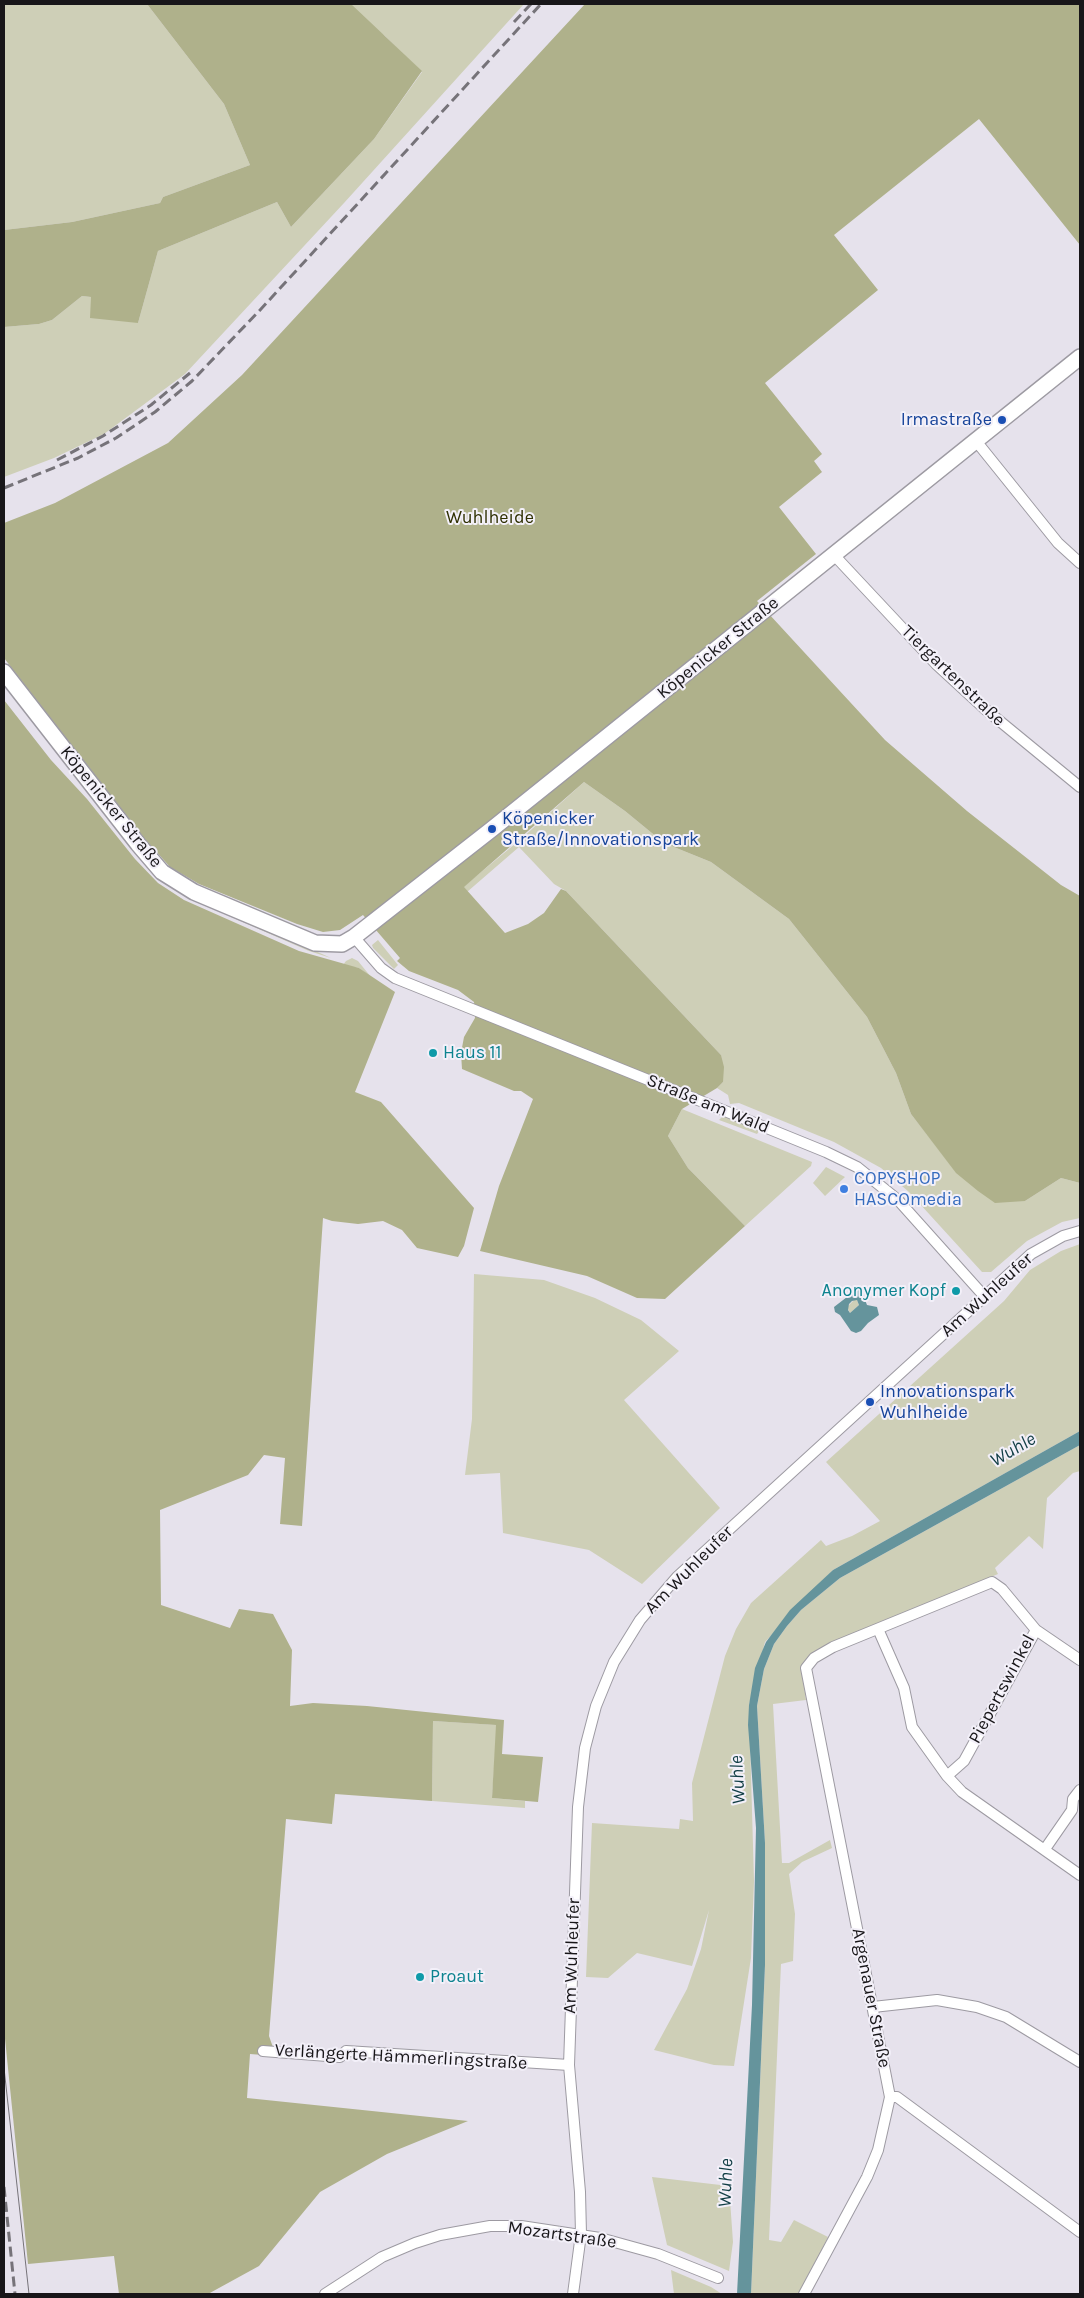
<!DOCTYPE html>
<html>
<head>
<meta charset="utf-8">
<style>
	body { margin:0 }
	#map { position:relative; width:1084px; height:2298px; overflow:hidden; background:#e6e2ec; font-family:Karla,sans-serif }
	canvas { display:block }
	.frame { position:absolute; inset:0; border:5px solid #181619; pointer-events:none }
</style>
</head>
<body>
<div id="map">
<canvas width="1084" height="2298"></canvas>
<div class="frame"></div>
</div>
<script>
const ctx = document.querySelector('canvas').getContext('2d');
ctx.lineJoin = 'round';
function fill(path, color) {
  ctx.fillStyle = color;
  ctx.fill(path, 'evenodd');
}
function shape(rows) {
  const path = new Path2D();
  for (const r of rows) {
    path.moveTo(r[0], r[1]);
    for (let i = 2; i < r.length; i += 2) path.lineTo(r[i], r[i + 1]);
  }
  return path;
}
function stroke(path, color, width, dash) {
  ctx.strokeStyle = color;
  ctx.lineWidth = width;
  ctx.lineCap = dash ? 'butt' : 'round';
  ctx.setLineDash(dash || []);
  ctx.stroke(path);
}
function label(font, color, halo, rows, align = 'center') {
  ctx.font = font + ' Karla,sans-serif';
  ctx.lineWidth = 4;
  ctx.setLineDash([]);
  ctx.textBaseline = 'middle';
  ctx.strokeStyle = halo;
  ctx.fillStyle = color;
  for (const [text, x, y, turn = 0] of rows) {
    ctx.save();
    ctx.translate(x, y);
    ctx.rotate((+turn || 0) * Math.PI / 180);
    ctx.textAlign = isNaN(turn) ? turn : align;
    if (halo) ctx.strokeText(text, 0, 0);
    ctx.fillText(text, 0, 0);
    ctx.restore();
  }
}
const green = shape([
	[4,4,147,4,224,104,250,165,163,197,160,203,72,222,4,230],
	[339,4,524,4,344,203,185,374,104,434,54,458,4,477,4,327,39,324,52,320,82,296,91,297,138,323,158,251,277,202,291,227,374,139,422,72,385,36],
	[584,782,625,811,664,843,711,862,789,919,867,1017,896,1073,911,1114,957,1173,1025,1201,1061,1178,1080,1183,1080,1218,1062,1222,1027,1241,991,1272,982,1272,909,1192,881,1168,834,1142,739,1103,730,1104,728,1095,717,1088,723,1082,721,1055,566,891,554,884,519,847,467,892,463,887,521,839],
	[229,916,237,916,331,958,309,951],
	[378,940,398,965,394,969,373,948,372,945],
	[352,958,358,961,371,977,359,968,343,965,346,961],
	[682,1109,812,1162,811,1166,745,1226,688,1168,668,1136],
	[723,1116,759,1131,757,1134,719,1120],
	[826,1167,845,1177,825,1196,813,1183],
	[1080,1244,1080,1431,833,1570,765,1642,749,1705,754,1881,751,1958,734,2066,714,2065,654,2050,687,1989,701,1949,709,1910,692,1966,637,1953,608,1978,586,1977,592,1823,679,1829,680,1819,693,1821,692,1783,725,1656,736,1629,751,1603,821,1540,826,1546,852,1536,880,1521,826,1462,1004,1301,1030,1270,1061,1251],
	[474,1274,544,1280,595,1298,641,1320,679,1351,624,1400,720,1508,642,1584,589,1550,503,1533,500,1473,465,1475,472,1419],
	[854,1300,857,1300,859,1305,850,1313,847,1307],
	[1080,1445,1080,1471,1073,1473,1047,1498,1043,1549,1029,1536,995,1568,998,1574,820,1649,814,1652,802,1671,806,1700,773,1704,782,1863,789,1863,830,1840,832,1848,802,1862,789,1874,795,1914,793,1961,781,1964,769,2240,781,2242,794,2220,828,2237,800,2294,751,2294,765,1965,765,1843,757,1706,764,1669,774,1644,787,1626,801,1610,840,1578],
	[433,1721,497,1725,492,1798,525,1801,525,1808,432,1801],
	[652,2177,729,2186,733,2242,729,2271,667,2245],
	[671,2270,711,2287,722,2294,674,2294]
]);
const forest = shape([
	[147,4,351,4,422,71,374,139,291,227,277,202,158,251,138,323,90,318,91,297,82,296,52,320,39,324,4,327,4,230,72,222,160,203,163,197,250,165,224,104],
	[585,4,1080,4,1080,245,979,119,834,235,878,290,765,383,822,454,814,461,822,472,779,507,816,554,757,601,885,740,967,811,1061,885,1080,896,1080,1183,1061,1178,1025,1201,995,1203,978,1191,956,1173,911,1114,896,1073,867,1017,789,919,711,862,664,843,625,811,584,782,464,887,505,933,528,924,544,913,561,889,566,891,721,1055,724,1067,723,1082,717,1088,682,1109,668,1136,688,1168,745,1226,665,1299,637,1298,587,1276,480,1251,499,1186,533,1099,521,1091,514,1091,462,1069,461,1053,464,1037,475,1018,474,1002,458,990,409,971,397,961,400,958,363,915,340,930,323,932,297,924,199,884,170,867,144,838,4,658,4,523,55,503,168,443,242,375],
	[4,700,51,760,87,799,135,859,158,883,184,900,299,951,359,968,395,992,355,1092,381,1102,474,1208,464,1246,458,1257,417,1248,402,1230,383,1221,358,1224,332,1221,323,1218,302,1526,280,1524,285,1458,264,1455,248,1475,160,1510,161,1605,230,1628,239,1609,273,1614,292,1650,290,1706,313,1703,367,1706,504,1720,502,1754,543,1757,538,1802,492,1798,496,1725,433,1721,432,1801,335,1794,332,1824,286,1819,269,2036,276,2056,250,2054,247,2098,468,2121,387,2154,320,2192,259,2266,208,2294,119,2294,114,2256,28,2264,4,2029]
]);
const water = shape([
	[860,1287,867,1305,877,1307,879,1315,868,1323,861,1331,856,1333,851,1331,840,1315,835,1312,834,1307],
	[857,1300,859,1305,850,1313,848,1310,849,1304,852,1301],
	[1080,1431,1080,1445,840,1578,801,1610,787,1626,774,1644,764,1669,757,1706,765,1843,765,1965,751,2294,737,2294,752,2005,756,1828,748,1725,749,1705,755,1668,766,1642,790,1610,833,1570]
]);
const street = shape([
	[976,441,1058,543,1080,563],
	[834,555,936,664,985,709,1080,787],
	[354,937,381,968,395,978,698,1100,826,1152,857,1167,898,1200,984,1296],
	[878,1629,904,1688,912,1727,947,1776,962,1792,1080,1875],
	[947,1776,964,1761,1036,1630],
	[1045,1849,1072,1810,1073,1799,1080,1790],
	[873,2007,937,2000,977,2007,1006,2017,1080,2062],
	[263,2051,340,2057,346,2051,569,2065],
	[890,2097,897,2097,1080,2232],
	[325,2294,382,2257,415,2243,440,2235,490,2226,521,2226,600,2238,658,2254,718,2278],
	[573,2294,581,2234,580,2192,569,2065,578,1807,585,1748,596,1706,614,1662,640,1620,677,1577,1031,1254,1063,1236,1080,1231],
	[804,2294,867,2177,878,2150,890,2097,806,1668,814,1658,833,1647,992,1582,1002,1589,1036,1630,1080,1660]
]);
const secondary = shape([
	[4,672,138,844,162,872,194,892,315,943,342,944,354,937,492,829,1080,357]
]);
const tram = shape([
	[4,2068,29,2294]
]);
const rail = shape([
	[514,22,531,4],
	[57,460,103,436,151,405,190,373],
	[4,488,78,458,116,438,155,412,192,381,261,309,541,4],
	[4,2187,15,2294]
]);
const markers = [
	[1002,420,5,"#1a4fb4"],
	[492,829,5,"#1a4fb4"],
	[433,1053,5,"#0f9aa8"],
	[844,1189,5,"#3f7fe0"],
	[956,1291,5,"#0f9aa8"],
	[870,1402,5,"#1a4fb4"],
	[420,1977,5,"#0f9aa8"]
];
const transitNames = [
	["Irmastraße",992,420,"right"],
	["Köpenicker",502,819],
	["Straße/Innovationspark",502,840],
	["Innovationspark",880,1392],
	["Wuhlheide",880,1413]
];
const parkNames = [
	["Wuhlheide",490,518]
];
const streetNames = [
	["Köpenicker Straße",718,648,-39],
	["Tiergartenstraße",953,676,44],
	["Köpenicker Straße",111,807,51],
	["Straße am Wald",708,1104,22],
	["Am Wuhleufer",987,1295,-42],
	["Am Wuhleufer",689,1570,-45],
	["Piepertswinkel",1002,1689,-62],
	["Am Wuhleufer",572,1956,-88],
	["Argenauer Straße",871,1998,79],
	["Verlängerte Hämmerlingstraße",401,2057,3],
	["Mozartstraße",562,2235,8]
];
const cultureNames = [
	["Haus 11",443,1053],
	["Anonymer Kopf",946,1291,"right"],
	["Proaut",430,1977]
];
const shopNames = [
	["COPYSHOP",854,1179],
	["HASCOmedia",854,1200]
];
const waterNames = [
	["Wuhle",1013,1450,-30],
	["Wuhle",738,1780,-93],
	["Wuhle",726,2183,-88]
];
fill(green, '#cecfb7');
fill(forest, '#afb18b');
fill(water, '#65949c');
stroke(street, '#9d9aa2', 12);
stroke(secondary, '#9d9aa2', 18);
stroke(street, '#fff', 10);
stroke(secondary, '#fff', 15);
stroke(tram, '#767379', 1);
stroke(rail, '#767379', 3, [10, 5]);
for (const [x, y, r, color] of markers) {
  const dot = new Path2D();
  dot.arc(x, y, r, 0, 2 * Math.PI);
  ctx.fillStyle = color;
  ctx.fill(dot);
  stroke(dot, '#f3f0f9', 2);
}
label('18px', '#164399', '#f3f0f9', transitNames, 'left');
label('18px', '#2e2f00', '#f3f0f9', parkNames);
label('18px', '#181619', '#f3f0f9', streetNames);
label('18px', '#0d838f', '#f3f0f9', cultureNames, 'left');
label('18px', '#366cbe', '#f3f0f9', shopNames, 'left');
label('italic 19px', '#113e45', '#f3f0f9', waterNames);
</script>
</body>
</html>
